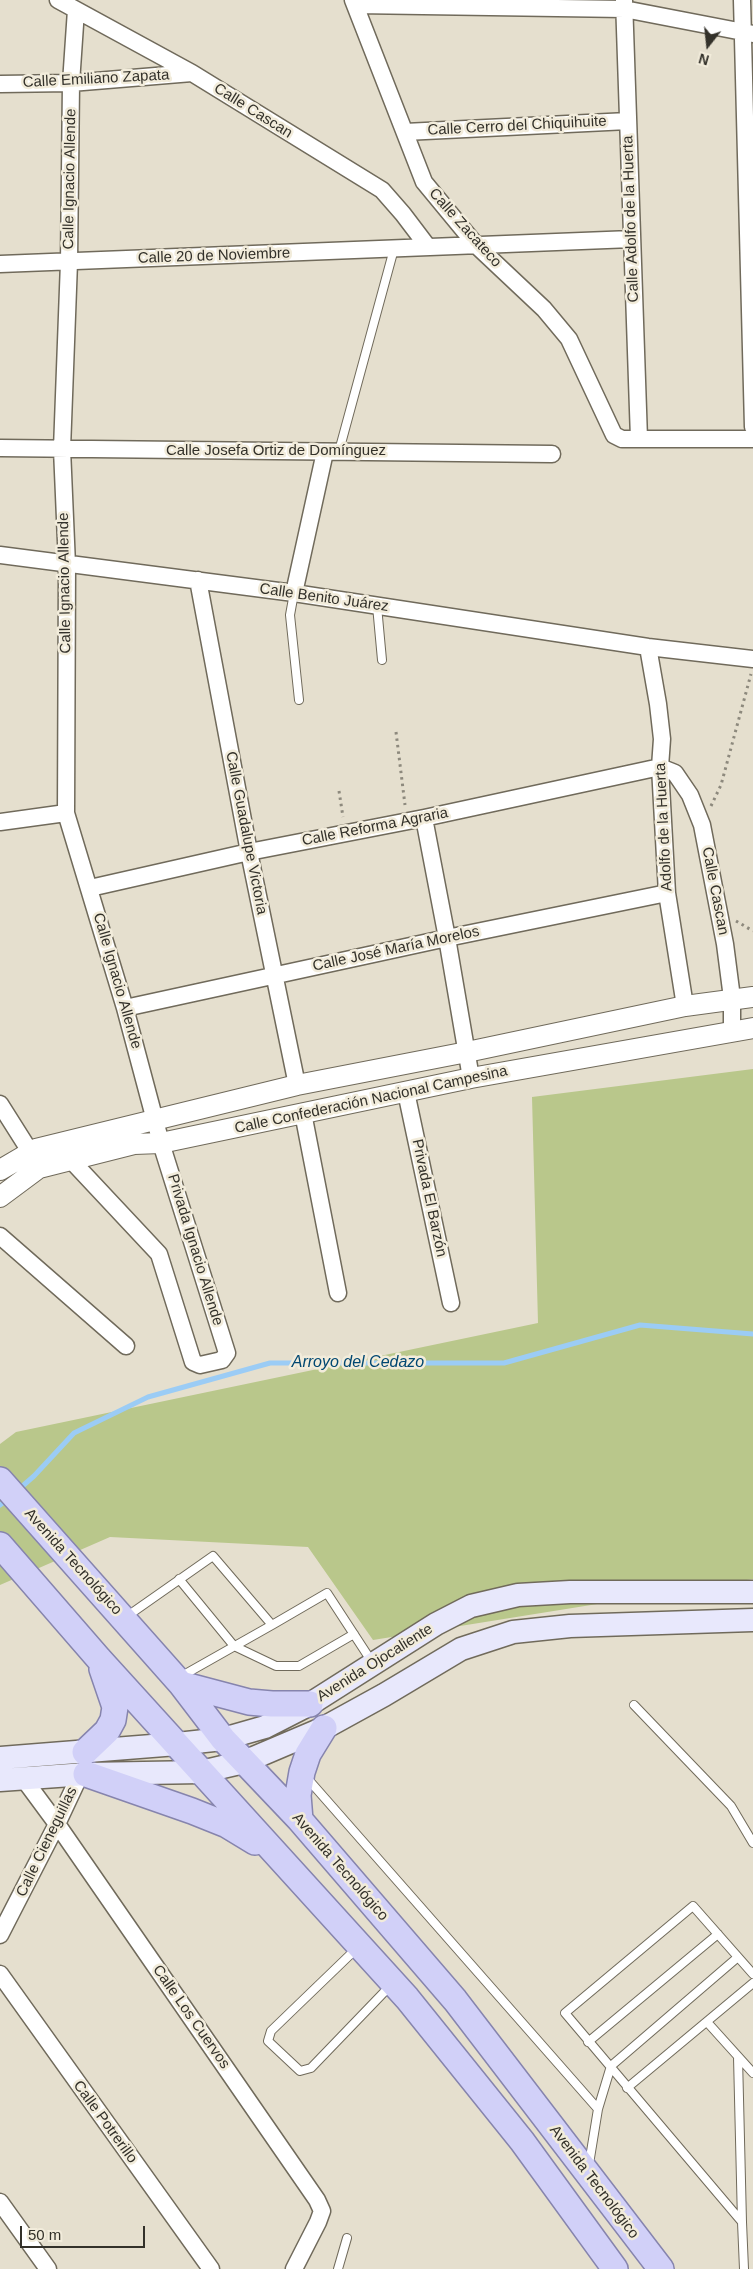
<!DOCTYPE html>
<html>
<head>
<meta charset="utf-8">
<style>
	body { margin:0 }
	#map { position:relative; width:753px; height:2269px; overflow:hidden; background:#e5dfce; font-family:Arial,sans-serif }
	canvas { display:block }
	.north { position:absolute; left:683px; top:20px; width:50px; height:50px; -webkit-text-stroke:4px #f2ecdb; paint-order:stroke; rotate:196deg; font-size:14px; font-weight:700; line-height:20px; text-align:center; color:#33312a }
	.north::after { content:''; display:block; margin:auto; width:18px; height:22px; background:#33312a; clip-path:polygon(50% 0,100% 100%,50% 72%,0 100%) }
	.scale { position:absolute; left:20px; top:2226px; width:125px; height:22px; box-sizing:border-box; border:2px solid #33312a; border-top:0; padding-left:6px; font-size:15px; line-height:18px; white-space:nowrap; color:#33312a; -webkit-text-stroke:4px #f2ecdb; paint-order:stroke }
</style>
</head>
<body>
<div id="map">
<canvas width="753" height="2269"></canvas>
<div class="north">N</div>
<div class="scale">50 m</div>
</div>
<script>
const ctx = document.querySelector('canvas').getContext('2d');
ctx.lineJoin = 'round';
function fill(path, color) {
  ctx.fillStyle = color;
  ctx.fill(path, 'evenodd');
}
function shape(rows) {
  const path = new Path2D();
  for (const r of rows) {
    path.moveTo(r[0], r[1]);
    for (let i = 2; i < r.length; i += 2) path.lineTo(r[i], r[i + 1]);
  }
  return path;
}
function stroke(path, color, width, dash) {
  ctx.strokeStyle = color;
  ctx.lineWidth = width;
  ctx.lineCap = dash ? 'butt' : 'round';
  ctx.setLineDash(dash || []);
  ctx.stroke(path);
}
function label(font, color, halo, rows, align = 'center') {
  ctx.font = font + ' Arial,sans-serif';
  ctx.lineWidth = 5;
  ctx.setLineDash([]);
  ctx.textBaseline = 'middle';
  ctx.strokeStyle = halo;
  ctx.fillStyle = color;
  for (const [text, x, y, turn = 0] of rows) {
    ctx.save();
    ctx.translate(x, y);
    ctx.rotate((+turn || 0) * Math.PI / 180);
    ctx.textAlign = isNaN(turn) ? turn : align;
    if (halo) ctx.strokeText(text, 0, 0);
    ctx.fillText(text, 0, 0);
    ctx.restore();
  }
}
const green = shape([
	[753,1069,753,1579,373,1640,308,1547,110,1537,0,1585,0,1444,16,1432,538,1323,532,1097]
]);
const stream = shape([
	[18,1490,34,1476,74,1433,148,1397,270,1363,504,1363,640,1325,753,1334],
	[0,1505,8,1499]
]);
const path = shape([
	[396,732,405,805],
	[339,791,343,817],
	[711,806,721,785,751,674],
	[736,921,753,931]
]);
const service = shape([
	[339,451,394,249],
	[294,593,290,615,299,700],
	[377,606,382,660],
	[179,1579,234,1646,276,1666,299,1666,354,1634],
	[126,1617,213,1556,272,1625,327,1593,372,1662],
	[180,1677,272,1625],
	[634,1705,731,1806,753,1843],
	[307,1778,598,2109],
	[356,1949,271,2031,268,2041,300,2071,311,2068,390,1986],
	[707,2022,753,2073],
	[588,2042,718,1934],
	[738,2057,742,2222],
	[627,2088,753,1983],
	[589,2164,598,2109,611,2066,738,1957],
	[338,2269,347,2238],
	[744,2269,742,2222,565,2013,693,1906,753,1974]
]);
const minor = shape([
	[58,0,192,73,382,190,403,214,428,247],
	[353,0,424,182,476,245,544,309,569,339,614,435,622,439,753,439],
	[624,0,639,439],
	[742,0,753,427],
	[356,5,624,9,753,34],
	[0,84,71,83,192,73],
	[405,132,628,121],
	[0,264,632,239],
	[0,448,552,454],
	[0,555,294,593,648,647,753,659],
	[198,580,249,852,297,1085],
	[294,593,325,452],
	[648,647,658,704,662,739,660,767,667,893,685,1006],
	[424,818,447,938,471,1078],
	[0,822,66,813],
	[90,888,249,852,424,818,660,767,675,773,690,795,702,825,725,944,732,998,732,1031],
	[125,1008,447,938,667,893],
	[406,1092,451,1303],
	[0,1104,36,1161],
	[303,1113,338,1293],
	[70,1159,159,1254,193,1362,200,1365,222,1360,227,1353,161,1143,125,1008,66,813,67,565,62,449,69,262,71,83,76,10],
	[0,1236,126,1346],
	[23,1778,57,1824,317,2200,322,2211,318,2222,294,2269],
	[0,1935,57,1824,80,1775],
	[0,1974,211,2269],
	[0,2202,48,2269]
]);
const tertiary = shape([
	[0,1170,36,1149,297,1085,467,1052,685,1006,753,997],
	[0,1197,39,1168,134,1144,161,1143,471,1078,753,1028]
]);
const secondary = shape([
	[0,1758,177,1744,223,1739,265,1727,310,1704,436,1624,471,1606,518,1595,570,1592,753,1592],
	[0,1780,86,1774,201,1772,244,1762,324,1728,384,1695,461,1649,513,1632,570,1626,753,1620]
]);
const primary = shape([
	[0,1480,181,1684,223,1739,300,1820,455,2000,661,2269],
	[0,1545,99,1659,407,1998,522,2141,615,2269],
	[181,1684,249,1702,272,1704,310,1704],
	[85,1752,107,1731,113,1720,115,1707,102,1669],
	[86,1774,192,1811,227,1825,255,1842],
	[300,1820,298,1795,302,1772,308,1754,324,1728]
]);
const streetNames = [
	["Calle Emiliano Zapata",96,79,-3],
	["Calle Cascan",253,111,32],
	["Calle Cerro del Chiquihuite",517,126,-3],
	["Calle Ignacio Allende",70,179,-89],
	["Calle Adolfo de la Huerta",631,219,-92],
	["Calle Zacateco",465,228,48],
	["Calle 20 de Noviembre",214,256,-2],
	["Calle Josefa Ortiz de Domínguez",276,451],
	["Calle Ignacio Allende",65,583,-91],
	["Calle Benito Juárez",324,598,8],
	["Calle Reforma Agraria",375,827,-11],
	["Adolfo de la Huerta",664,827,-93],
	["Calle Guadalupe Victoria",246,833,79],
	["Calle Cascan",715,891,79],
	["Calle José María Morelos",396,949,-12],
	["Calle Ignacio Allende",117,981,74],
	["Calle Confederación Nacional Campesina",371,1100,-12],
	["Privada El Barzón",429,1198,78],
	["Privada Ignacio Allende",195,1250,73],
	["Avenida Tecnológico",73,1562,48],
	["Avenida Ojocaliente",375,1663,-32],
	["Calle Cieneguillas",47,1842,-64],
	["Avenida Tecnológico",340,1867,49],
	["Calle Los Cuervos",191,2017,55],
	["Calle Potrerillo",105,2122,54],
	["Avenida Tecnológico",594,2182,53]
];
const waterNames = [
	["Arroyo del Cedazo",358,1363]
];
fill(green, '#b9c78b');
stroke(stream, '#9bccf5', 5);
stroke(service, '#706a5b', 10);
stroke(minor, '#706a5b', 19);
stroke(tertiary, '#706a5b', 22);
stroke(secondary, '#706a5b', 25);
stroke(primary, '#8684ad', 28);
stroke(path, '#8d897d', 3, [2.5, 4]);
stroke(service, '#fff', 8);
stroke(minor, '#fff', 16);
stroke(tertiary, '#fff', 20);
stroke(secondary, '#e8e8fc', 22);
stroke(primary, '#d1d0f8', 25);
label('15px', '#33312a', '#f2ecdb', streetNames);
label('italic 16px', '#004771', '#f2ecdb', waterNames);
</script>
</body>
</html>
